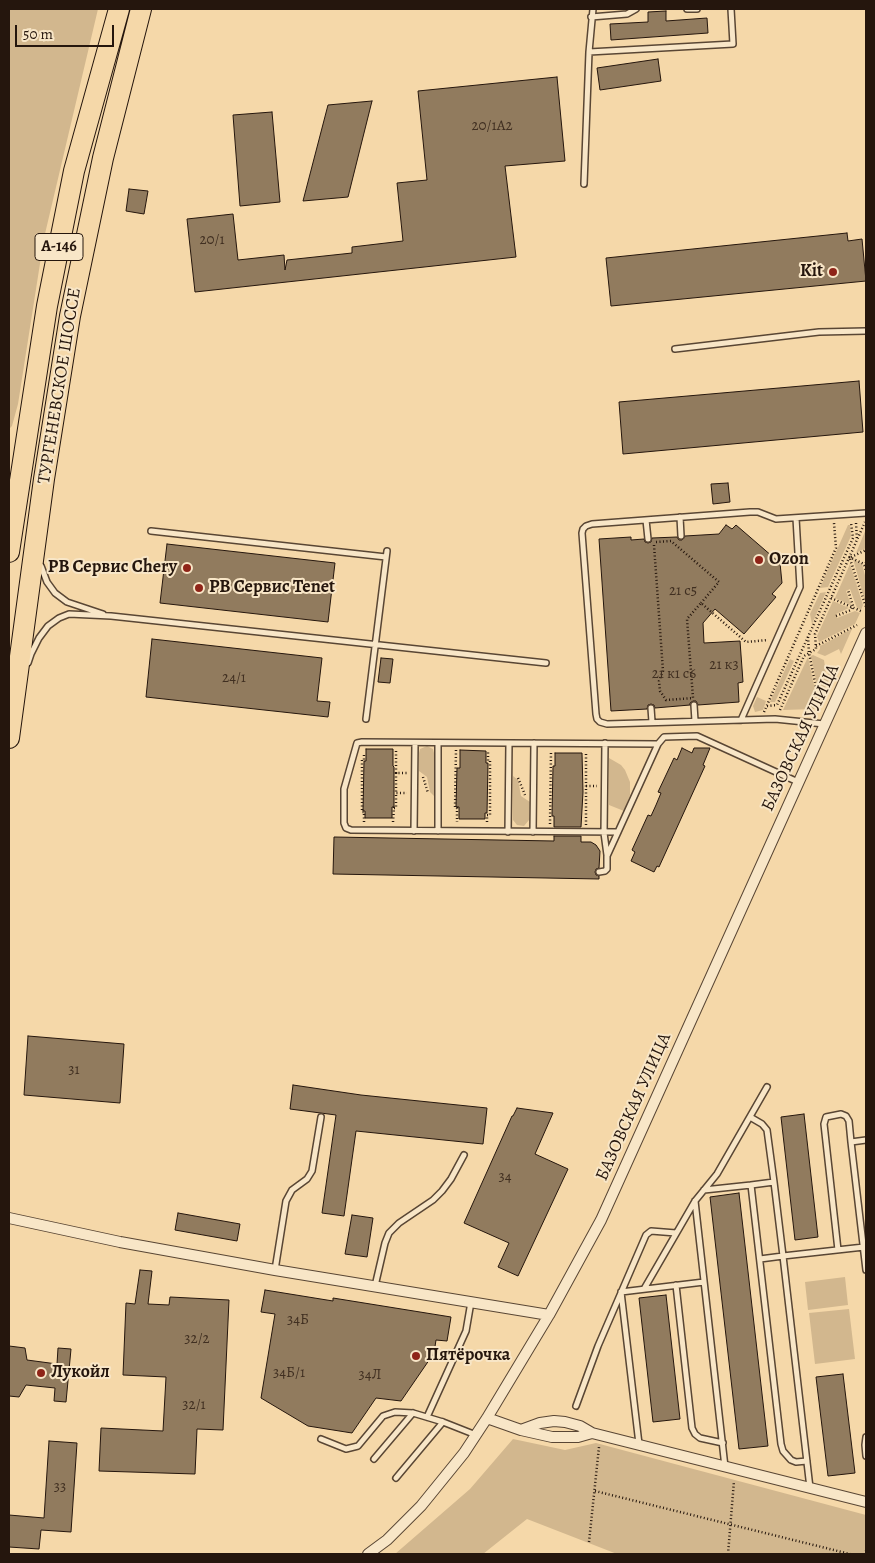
<!DOCTYPE html>
<html>
<head>
<meta charset="utf-8">
<style>
	body { margin:0 }
	#map { position:relative; width:875px; height:1563px; overflow:hidden; background:#f5d8a9; font-family:Alegreya,serif }
	canvas { display:block }
	.frame { position:absolute; inset:0; border:10px solid #25160d; pointer-events:none }
	.scale { position:absolute; left:15px; top:25px; width:99px; height:22px; box-sizing:border-box; border:2px solid #25160d; border-top:0; padding-left:6px; font-size:15px; line-height:18px; white-space:nowrap; color:#25160d; -webkit-text-stroke:4px #f8e6c7; paint-order:stroke }
</style>
</head>
<body>
<div id="map">
<canvas width="875" height="1563"></canvas>
<div class="frame"></div>
<div class="scale">50 m</div>
</div>
<script>
const ctx = document.querySelector('canvas').getContext('2d');
ctx.lineJoin = 'round';
function fill(path, color) {
  ctx.fillStyle = color;
  ctx.fill(path, 'evenodd');
}
function shape(rows) {
  const path = new Path2D();
  for (const r of rows) {
    path.moveTo(r[0], r[1]);
    for (let i = 2; i < r.length; i += 2) path.lineTo(r[i], r[i + 1]);
  }
  return path;
}
function stroke(path, color, width, dash) {
  ctx.strokeStyle = color;
  ctx.lineWidth = width;
  ctx.lineCap = dash ? 'butt' : 'round';
  ctx.setLineDash(dash || []);
  ctx.stroke(path);
}
function label(font, color, halo, rows, align = 'center') {
  ctx.font = font + ' Alegreya,serif';
  ctx.lineWidth = 4;
  ctx.setLineDash([]);
  ctx.textBaseline = 'middle';
  ctx.strokeStyle = halo;
  ctx.fillStyle = color;
  for (const [text, x, y, turn = 0] of rows) {
    ctx.save();
    ctx.translate(x, y);
    ctx.rotate((+turn || 0) * Math.PI / 180);
    ctx.textAlign = isNaN(turn) ? turn : align;
    if (halo) ctx.strokeText(text, 0, 0);
    ctx.fillText(text, 0, 0);
    ctx.restore();
  }
}
const green = shape([
	[9,9,98,9,44,238,18,404,12,426,9,429],
	[848,525,850,525,851,536,828,587,820,588],
	[866,529,866,548,856,553],
	[853,559,862,564,866,579,865,601],
	[850,564,863,605,861,610,857,608,850,589,846,591,851,605,835,598],
	[826,592,812,624,810,614,820,593],
	[833,601,849,608,836,614,837,618,855,611,860,613,855,624,819,642,817,636],
	[852,629,841,654,839,649,825,656,817,653,820,649,820,646],
	[813,655,824,660,826,674,832,673,820,699,811,656],
	[808,657,818,704,814,709,783,710],
	[790,659,794,661,775,702,770,702],
	[757,697,766,701,763,710,755,712,753,706],
	[427,746,433,749,434,753,434,796,430,792,427,777,419,771,419,753,420,749],
	[609,758,621,765,625,770,630,782,630,795,624,811,609,805],
	[513,776,518,780,521,796,530,802,529,820,524,826,517,825,513,820],
	[845,1277,848,1305,808,1310,805,1282],
	[849,1309,855,1359,815,1364,809,1313],
	[513,1439,565,1450,596,1443,866,1515,866,1554,617,1554,527,1519,483,1554,395,1554,470,1489]
]);
const building = shape([
	[666,11,666,21,707,18,708,33,611,40,610,24,648,22,648,12,666,11],
	[658,59,661,81,600,90,597,68,658,59],
	[557,77,565,161,505,166,516,257,195,292,187,219,233,214,238,260,284,255,285,270,287,260,352,253,352,247,403,241,397,183,427,180,418,91,557,77],
	[372,101,348,197,303,201,328,105,372,101],
	[272,112,280,202,240,206,233,115,272,112],
	[129,189,148,191,144,214,126,211,129,189],
	[847,233,848,241,862,239,866,281,611,306,606,258,847,233],
	[859,381,863,432,623,454,619,402,859,381],
	[728,483,730,502,713,504,711,484,728,483],
	[726,525,732,529,736,525,780,563,782,583,772,594,776,597,744,634,715,609,703,623,704,643,740,641,743,682,738,683,739,702,698,705,696,701,693,701,690,703,690,705,655,708,654,705,651,704,648,705,647,709,611,711,599,539,631,537,631,540,644,539,645,542,648,543,651,542,652,538,677,537,679,540,682,540,685,536,719,534,726,525],
	[167,544,335,563,328,622,160,603,167,544],
	[152,639,322,658,317,701,330,702,328,717,146,697,152,639],
	[381,658,393,659,390,683,378,682,381,658],
	[682,748,692,753,694,748,710,748,703,765,705,766,659,867,657,866,654,872,631,861,635,852,632,850,648,815,651,816,656,805,661,793,658,792,674,758,677,760,682,748],
	[366,749,393,749,393,766,394,767,394,807,392,807,392,818,365,818,365,811,363,811,364,761,366,761,366,749],
	[460,750,486,751,486,763,488,763,487,813,485,813,485,819,459,819,459,807,456,807,457,768,460,768,460,750],
	[555,753,582,753,583,792,581,827,554,827,554,816,552,816,553,766,555,766,555,753],
	[554,836,581,836,581,842,591,842,596,845,600,851,599,868,596,869,595,872,596,875,599,876,599,879,333,874,334,837,554,841,554,836],
	[28,1036,124,1044,120,1103,24,1095,28,1036],
	[293,1085,361,1095,487,1108,483,1144,356,1131,344,1216,322,1213,336,1115,290,1109,293,1085],
	[517,1108,553,1113,535,1154,568,1169,518,1276,498,1267,509,1243,464,1223,512,1116,513,1116,517,1108],
	[804,1114,818,1237,795,1240,781,1117,804,1114],
	[739,1193,768,1446,739,1449,710,1197,739,1193],
	[178,1213,240,1224,237,1241,175,1230,178,1213],
	[352,1215,373,1218,367,1257,345,1254,352,1215],
	[140,1270,152,1271,148,1304,169,1305,170,1297,229,1300,223,1430,197,1429,195,1474,99,1471,101,1428,163,1431,166,1377,123,1375,126,1303,135,1304,140,1270],
	[265,1290,333,1301,333,1298,451,1317,447,1341,436,1340,434,1353,401,1401,376,1398,352,1433,308,1426,261,1398,275,1314,261,1312,265,1290],
	[666,1295,680,1419,653,1422,639,1298,666,1295],
	[9,1346,25,1348,27,1360,57,1364,58,1348,71,1349,66,1402,54,1401,55,1388,26,1385,19,1397,9,1396,9,1346],
	[843,1374,855,1473,828,1476,816,1377,843,1374],
	[49,1441,77,1443,71,1532,41,1530,39,1549,9,1547,9,1515,44,1518,49,1441]
]);
const path = shape([
	[856,523,857,540],
	[656,542,671,541,719,582,701,603],
	[654,545,663,671,659,681,660,691,666,700,693,698,687,619,701,603,746,642,768,640],
	[849,557,866,565],
	[851,557,866,550],
	[850,559,866,607],
	[866,563,864,564,866,571],
	[831,598,863,612],
	[836,616,851,610,853,606,848,590],
	[808,637,809,653,820,707],
	[816,646,857,625],
	[767,706,777,705,853,538,851,523],
	[780,710,804,656,816,649,815,634,865,522],
	[764,712,836,548,834,523],
	[456,750,455,808,457,808,457,822],
	[396,751,396,773,407,773],
	[396,773,396,793],
	[423,777,428,793],
	[518,778,525,795],
	[586,786,597,786],
	[364,822,364,812,362,812,362,760,364,760,364,754],
	[393,822,394,808,396,808,396,793,407,793],
	[487,822,487,815,490,815,490,761,488,761,488,752],
	[550,824,551,752],
	[586,825,586,753],
	[595,1491,850,1554],
	[589,1542,599,1447],
	[728,1554,734,1481],
	[866,1554,866,1550]
]);
const lane = shape([
	[687,9,697,9],
	[591,17,627,14,636,9],
	[589,52,733,44,731,9],
	[584,184,589,52,593,9],
	[675,349,819,332,866,331],
	[680,517,681,536],
	[646,520,648,539],
	[151,531,386,557],
	[41,566,47,582,55,593,67,602,103,614],
	[28,663,31,654,39,638,48,626,59,618,69,614,111,616,546,663],
	[694,705,695,721],
	[651,708,652,722],
	[366,719,387,551],
	[741,720,800,587,796,518],
	[824,724,775,719,607,724,600,722,597,719,596,714,582,533,583,529,586,526,592,524,750,512,758,512,776,519,866,513],
	[605,743,604,833,607,855],
	[414,831,415,743],
	[438,831,438,743],
	[508,832,509,743],
	[533,832,534,743],
	[618,832,351,830,346,828,344,823,344,789,357,743,362,742,658,744],
	[599,872,605,871,607,869,607,856,618,832,658,744,664,737,697,736,798,782],
	[750,1117,762,1124,767,1130,774,1182],
	[866,1140,851,1142,866,1270],
	[704,1190,751,1185],
	[695,1201,725,1467],
	[838,1250,824,1124,826,1117,841,1114,846,1116,849,1121,851,1142],
	[760,1259,783,1256,774,1182,751,1185,781,1444,783,1451,791,1460,796,1462,807,1461],
	[275,1270,286,1201,292,1190,307,1179,312,1171,321,1117],
	[676,1285,692,1428,695,1434,700,1438,723,1443],
	[375,1286,385,1243,389,1233,399,1223,433,1200,442,1191,451,1179,464,1155],
	[644,1289,695,1201,717,1174,767,1087],
	[576,1406,598,1346,646,1235,651,1231,676,1233],
	[427,1417,466,1331,471,1302],
	[866,1437,865,1445,866,1456],
	[321,1439,346,1449,358,1446,383,1416,395,1412,413,1413,443,1422,476,1435],
	[639,1444,621,1292,704,1282],
	[374,1459,413,1413],
	[396,1478,443,1422],
	[810,1488,783,1256,864,1247]
]);
const street = shape([
	[9,1218,120,1242,275,1270,549,1315],
	[487,1418,521,1430,552,1437,578,1437,592,1433],
	[521,1430,540,1423,554,1421,565,1422,580,1426,592,1433,866,1502],
	[368,1554,387,1540,421,1506,464,1453,487,1418,549,1315,601,1220,866,633]
]);
const highway = shape([
	[9,552,47,306,74,171,119,9],
	[9,738,44,479,70,316,103,158,141,9]
]);
const markers = [
	[833,272,5,"#8f2418"],
	[759,560,5,"#8f2418"],
	[187,568,5,"#8f2418"],
	[199,588,5,"#8f2418"],
	[416,1356,5,"#8f2418"],
	[41,1373,5,"#8f2418"]
];
const numberNames = [
	["20/1А2",492,126],
	["20/1",212,240],
	["21 с5",683,591],
	["21 к3",724,665],
	["21 к1 с6",674,674],
	["24/1",234,678],
	["31",74,1070],
	["34",505,1177],
	["34Б",298,1320],
	["32/2",197,1339],
	["34Б/1",289,1373],
	["34Л",370,1375],
	["32/1",194,1405],
	["33",60,1487]
];
const shields = [
	[59,247,48]
];
const shieldNames = [
	["А-146",59,247]
];
const poiNames = [
	["Kit",823,272,"right"],
	["Ozon",769,560],
	["PB Сервис Chery",177,568,"right"],
	["PB Сервис Tenet",209,588],
	["Пятёрочка",426,1356],
	["Лукойл",51,1373]
];
const streetNames = [
	["ТУРГЕНЕВСКОЕ ШОССЕ",60,386,-81],
	["БАЗОВСКАЯ УЛИЦА",801,738,-65],
	["БАЗОВСКАЯ УЛИЦА",634,1107,-66]
];
fill(green, '#d2b78e');
fill(building, '#917b5e');
stroke(building, '#25160d', 1);
stroke(lane, '#594634', 8);
stroke(street, '#594634', 12);
stroke(highway, '#25160d', 22);
stroke(path, '#25160d', 2.5, [1, 2.5]);
stroke(lane, '#f8e6c7', 5);
stroke(street, '#f8e6c7', 10);
stroke(highway, '#f5d8a9', 20);
for (const [x, y, r, color] of markers) {
  const dot = new Path2D();
  dot.arc(x, y, r, 0, 2 * Math.PI);
  ctx.fillStyle = color;
  ctx.fill(dot);
  stroke(dot, '#f8e6c7', 2);
}
label('15px', '#402f21', null, numberNames);
for (const [x, y, w] of shields) {
  const box = new Path2D();
  box.roundRect(x - w / 2, y - 13.5, w, 27, 4);
  ctx.fillStyle = '#f8e6c7';
  ctx.fill(box);
  stroke(box, '#25160d', 1);
}
label('bold 16px', '#25160d', null, shieldNames);
label('bold 18px', '#25160d', '#f8e6c7', poiNames, 'left');
label('18px', '#25160d', '#f8e6c7', streetNames);
</script>
</body>
</html>
